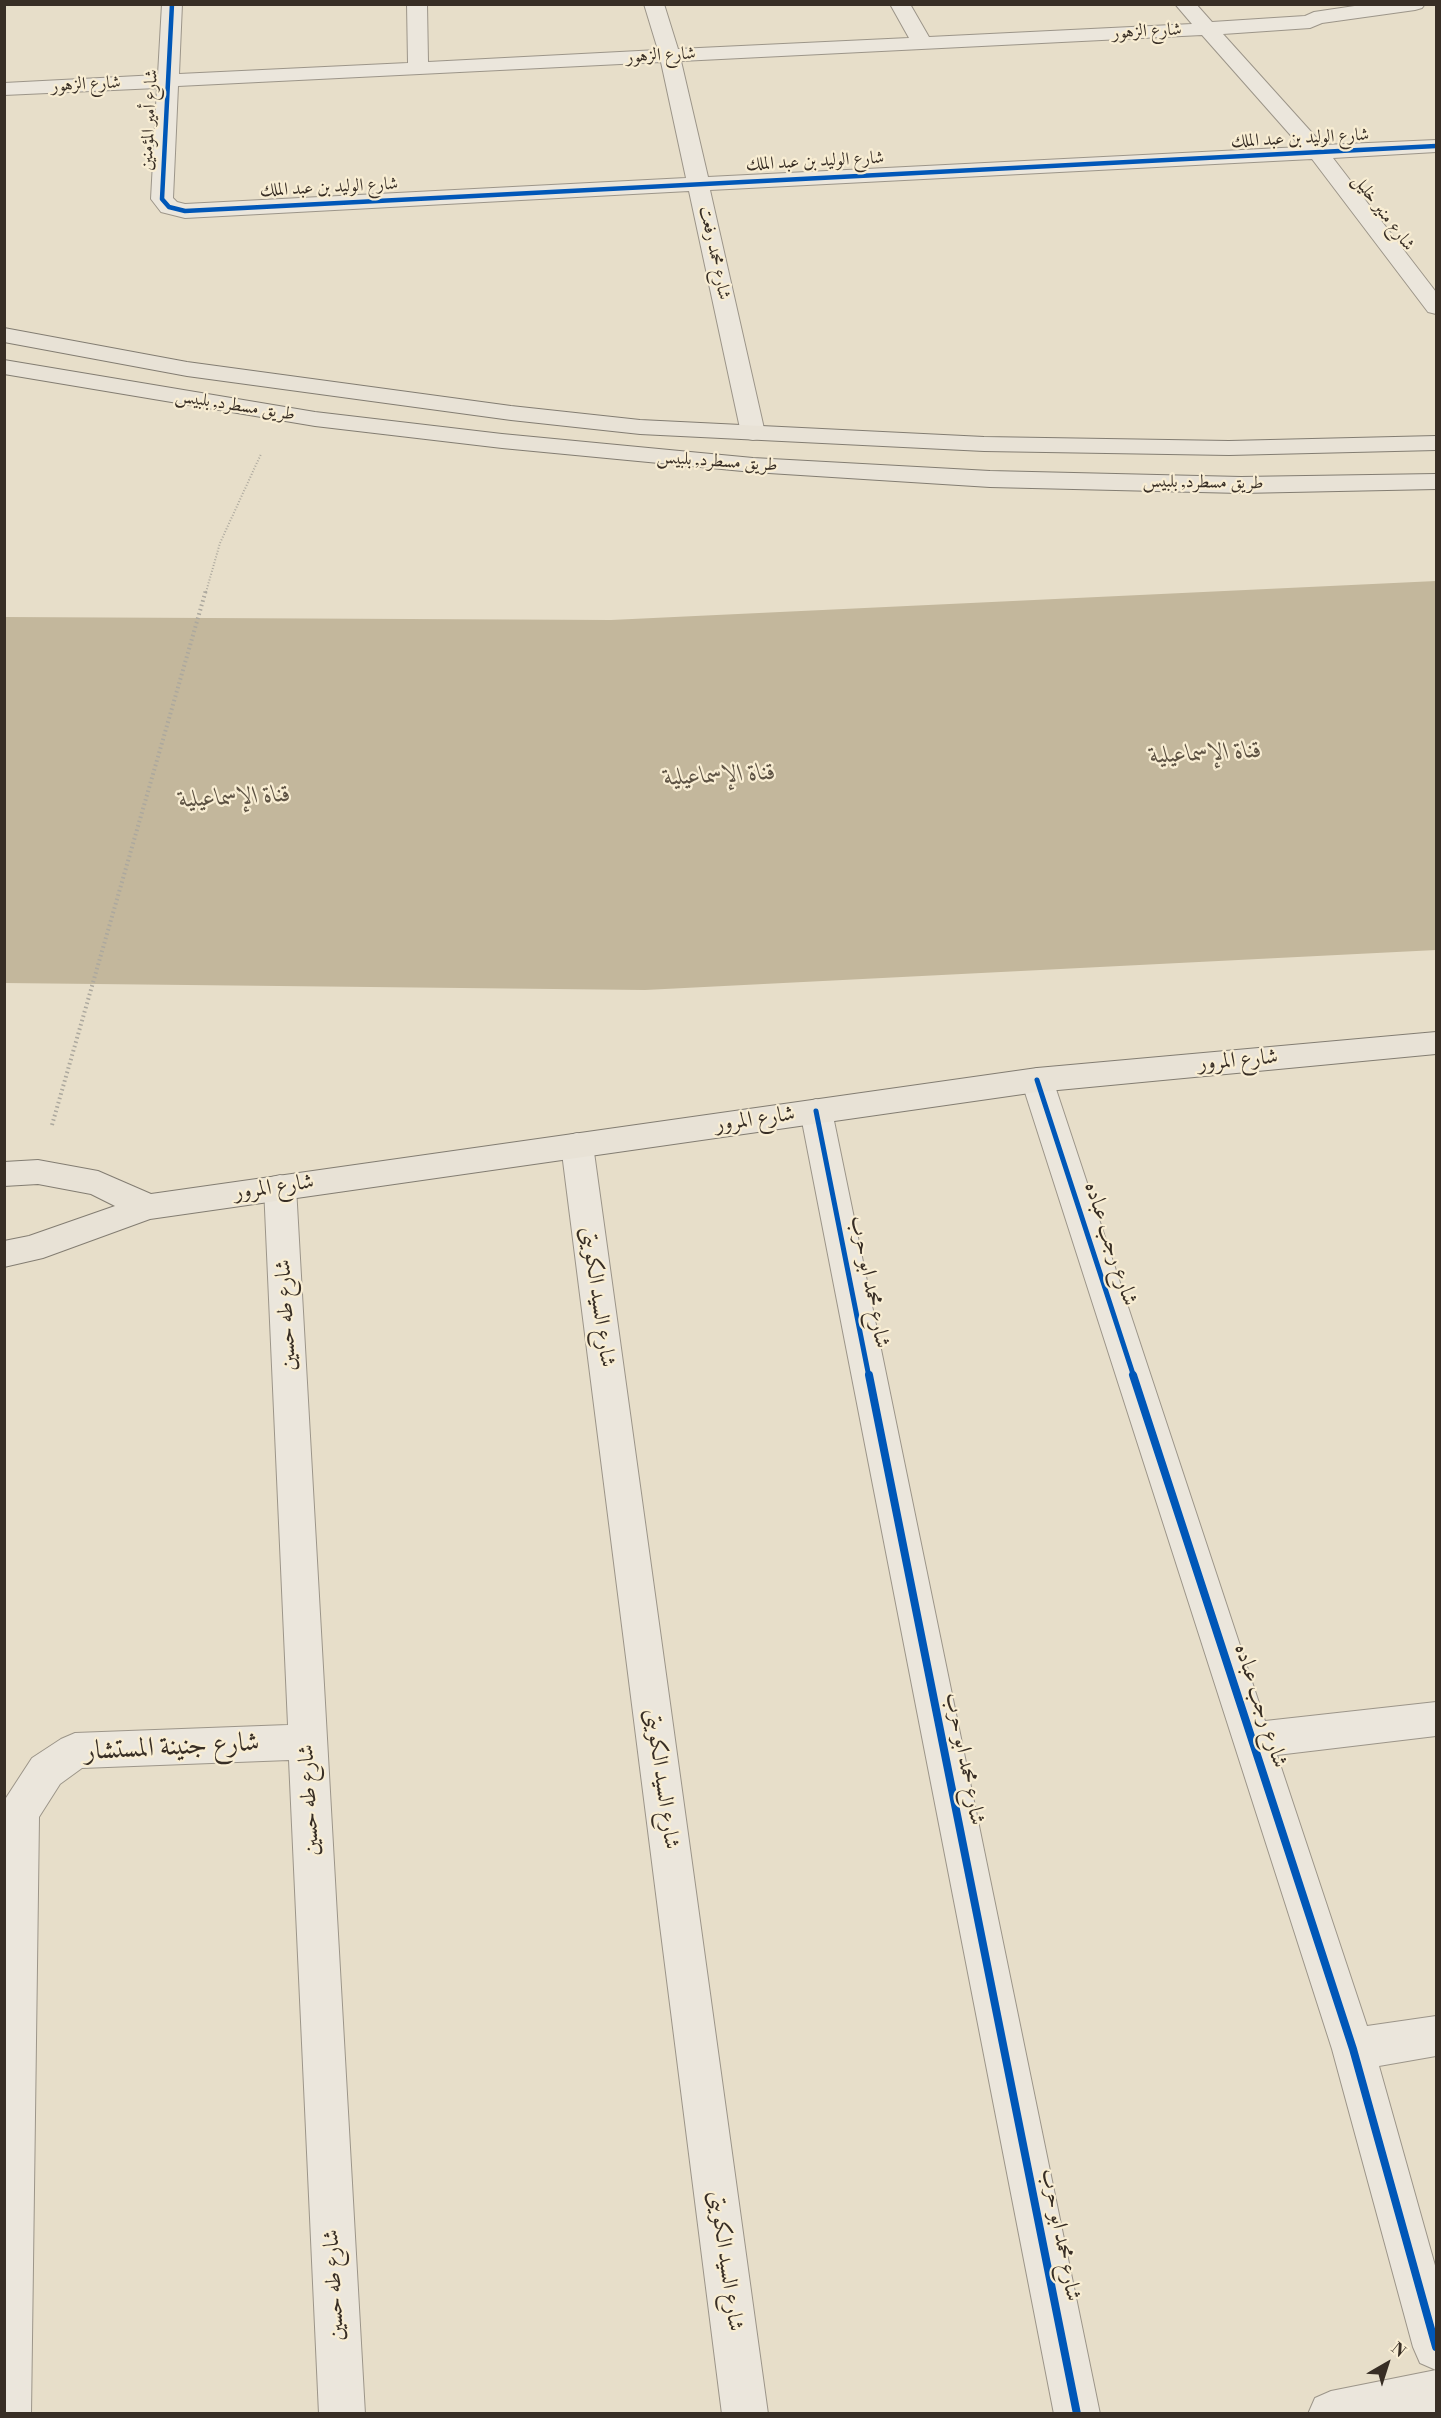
<!DOCTYPE html>
<html>
<head>
<meta charset="utf-8">
<style>
	body { margin:0 }
	#map { position:relative; width:1441px; height:2418px; overflow:hidden; background:#e7dec9; font-family:"Libre Bodoni",serif }
	canvas { display:block }
	.frame { position:absolute; inset:0; border:6px solid #382e25; pointer-events:none }
	.north { position:absolute; left:1357px; top:2334px; width:60px; height:60px; -webkit-text-stroke:4px #f8edd3; paint-order:stroke; rotate:39deg; font-size:16px; font-weight:700; line-height:24px; text-align:center; color:#382e25 }
	.north::after { content:''; display:block; margin:auto; width:21px; height:27px; background:#382e25; clip-path:polygon(50% 0,100% 100%,50% 72%,0 100%) }
</style>
</head>
<body>
<div id="map">
<canvas width="1441" height="2418"></canvas>
<div class="frame"></div>
<div class="north">N</div>
</div>
<script>
const ctx = document.querySelector('canvas').getContext('2d');
ctx.lineJoin = 'round';
function paint(path, color) {
  ctx.fillStyle = color;
  ctx.fill(path, 'evenodd');
}
function shape(rows) {
  const path = new Path2D();
  for (const r of rows) {
    path.moveTo(r[0], r[1]);
    for (let i = 2; i < r.length; i += 2) path.lineTo(r[i], r[i + 1]);
  }
  return path;
}
function strokePath(path, color, width, dash) {
  ctx.strokeStyle = color;
  ctx.lineWidth = width;
  ctx.lineCap = dash ? 'butt' : 'round';
  ctx.setLineDash(dash || []);
  ctx.stroke(path);
}
function write(font, color, halo, rows, align = 'center') {
  ctx.font = font + ' "Libre Bodoni",Amiri,serif';
  ctx.lineWidth = 4.5;
  ctx.setLineDash([]);
  ctx.textBaseline = 'middle';
  ctx.strokeStyle = halo;
  ctx.fillStyle = color;
  for (const [text, x, y, turn = 0] of rows) {
    ctx.save();
    ctx.translate(x, y);
    ctx.rotate((+turn || 0) * Math.PI / 180);
    ctx.textAlign = isNaN(turn) ? turn : align;
    if (halo) ctx.strokeText(text, 0, 0);
    ctx.fillText(text, 0, 0);
    ctx.restore();
  }
}
paint(shape([
	[1436,581,1436,950,645,990,5,983,5,617,611,620]
]), '#c3b79c');
const minor = shape([
	[162,4,182,4,179,74,408,63,407,4,427,4,428,62,658,50,644,4,664,4,678,49,909,38,890,4,910,4,929,37,1192,24,1175,4,1196,4,1212,22,1305,16,1314,12,1368,4,1425,4,1422,8,1415,10,1322,23,1310,28,1223,34,1323,145,1436,140,1436,152,1333,158,1436,292,1436,314,1428,312,1312,159,710,190,765,433,762,438,753,440,744,438,741,433,689,191,185,218,161,212,151,199,157,88,4,95,4,83,158,75,162,4],
	[1202,35,1301,147,708,177,681,61,1202,35],
	[661,62,686,178,185,204,177,202,173,198,178,86,661,62],
	[1037,1068,1048,1072,1053,1080,1265,1721,1436,1702,1436,1736,1277,1755,1367,2026,1436,2016,1436,2056,1379,2066,1436,2269,1436,2370,1420,2363,1413,2347,1332,2049,1021,1080,1026,1072,1037,1068],
	[816,1099,827,1103,832,1111,1100,2414,1054,2414,800,1111,805,1103,816,1099],
	[577,1133,588,1136,593,1145,768,2414,722,2414,561,1145,566,1136,577,1133],
	[280,1175,292,1178,296,1187,365,2414,319,2414,289,1760,82,1768,60,1784,39,1817,31,2414,4,2414,4,1801,32,1758,61,1739,75,1733,288,1725,264,1187,268,1178,280,1175],
	[1436,2370,1436,2414,1308,2414,1315,2398,1331,2391,1436,2370]
]);
const major = shape([
	[4,328,187,362,511,406,640,420,984,437,1229,441,1436,436,1436,450,1229,455,984,451,640,434,511,420,187,376,4,342,4,328],
	[4,360,315,412,502,434,753,458,990,471,1241,477,1436,474,1436,489,1241,493,990,487,753,472,502,448,315,426,4,374,4,360],
	[1436,1032,1436,1054,1037,1092,150,1219,43,1258,4,1267,4,1241,29,1236,115,1206,91,1194,38,1184,4,1186,4,1162,38,1160,98,1171,151,1194,1037,1068,1436,1032]
]);
strokePath(minor, '#9c9589', 2);
strokePath(major, '#837d72', 2);
strokePath(shape([
	[206,592,220,543,261,454]
]), '#aca89e', 2, [1, 2]);
strokePath(shape([
	[52,1125,206,590]
]), '#aca89e', 4, [1.5, 3]);
paint(minor, '#ebe6dc');
paint(major, '#e8e2d6');
strokePath(shape([
	[172,4,162,199,169,207,185,211,1436,146]
]), '#0057b8', 4.5);
strokePath(shape([
	[1037,1080,1134,1377],
	[816,1111,869,1377]
]), '#0057b8', 5);
strokePath(shape([
	[869,1375,1077,2414],
	[1133,1375,1353,2049,1436,2347]
]), '#0057b8', 8);
write('18px', '#382e25', '#f8edd3', [
	["شارع الزهور",1147,32,-3],
	["شارع الزهور",661,56,-3],
	["شارع الزهور",86,85,-3],
	["شارع أمير المؤمنين",150,120,-87],
	["شارع الوليد بن عبد الملك",1300,139,-3],
	["شارع الوليد بن عبد الملك",815,162,-3],
	["شارع الوليد بن عبد الملك",329,188,-3],
	["شارع منير خليل",1383,213,53],
	["شارع محمد رفعت",714,253,78],
	["طريق مسطرد, بلبيس",235,406,9],
	["طريق مسطرد, بلبيس",717,462,4],
	["طريق مسطرد, بلبيس",1203,483,1]
]);
write('22px', '#382e25', '#f8edd3', [
	["شارع المرور",1238,1061,-5],
	["شارع المرور",755,1120,-8],
	["شارع المرور",274,1188,-8],
	["شارع رجب عباده",1110,1244,72],
	["شارع محمد ابو حرب",869,1282,79],
	["شارع السيد الكويتى",597,1297,82],
	["شارع طه حسين",287,1315,-93],
	["شارع رجب عباده",1260,1706,72],
	["شارع محمد ابو حرب",964,1759,79],
	["شارع السيد الكويتى",661,1779,82],
	["شارع طه حسين",310,1800,-93],
	["شارع محمد ابو حرب",1060,2235,79],
	["شارع السيد الكويتى",725,2261,82],
	["شارع طه حسين",335,2285,-93]
]);
write('italic 24px', '#5d5243', '#f8edd3', [
	["قناة الإسماعيلية",1206,754,-3],
	["قناة الإسماعيلية",720,776,-3],
	["قناة الإسماعيلية",235,798,-3]
]);
write('27px', '#382e25', '#f8edd3', [
	["شارع جنينة المستشار",172,1748,-3]
]);
</script>
</body>
</html>
